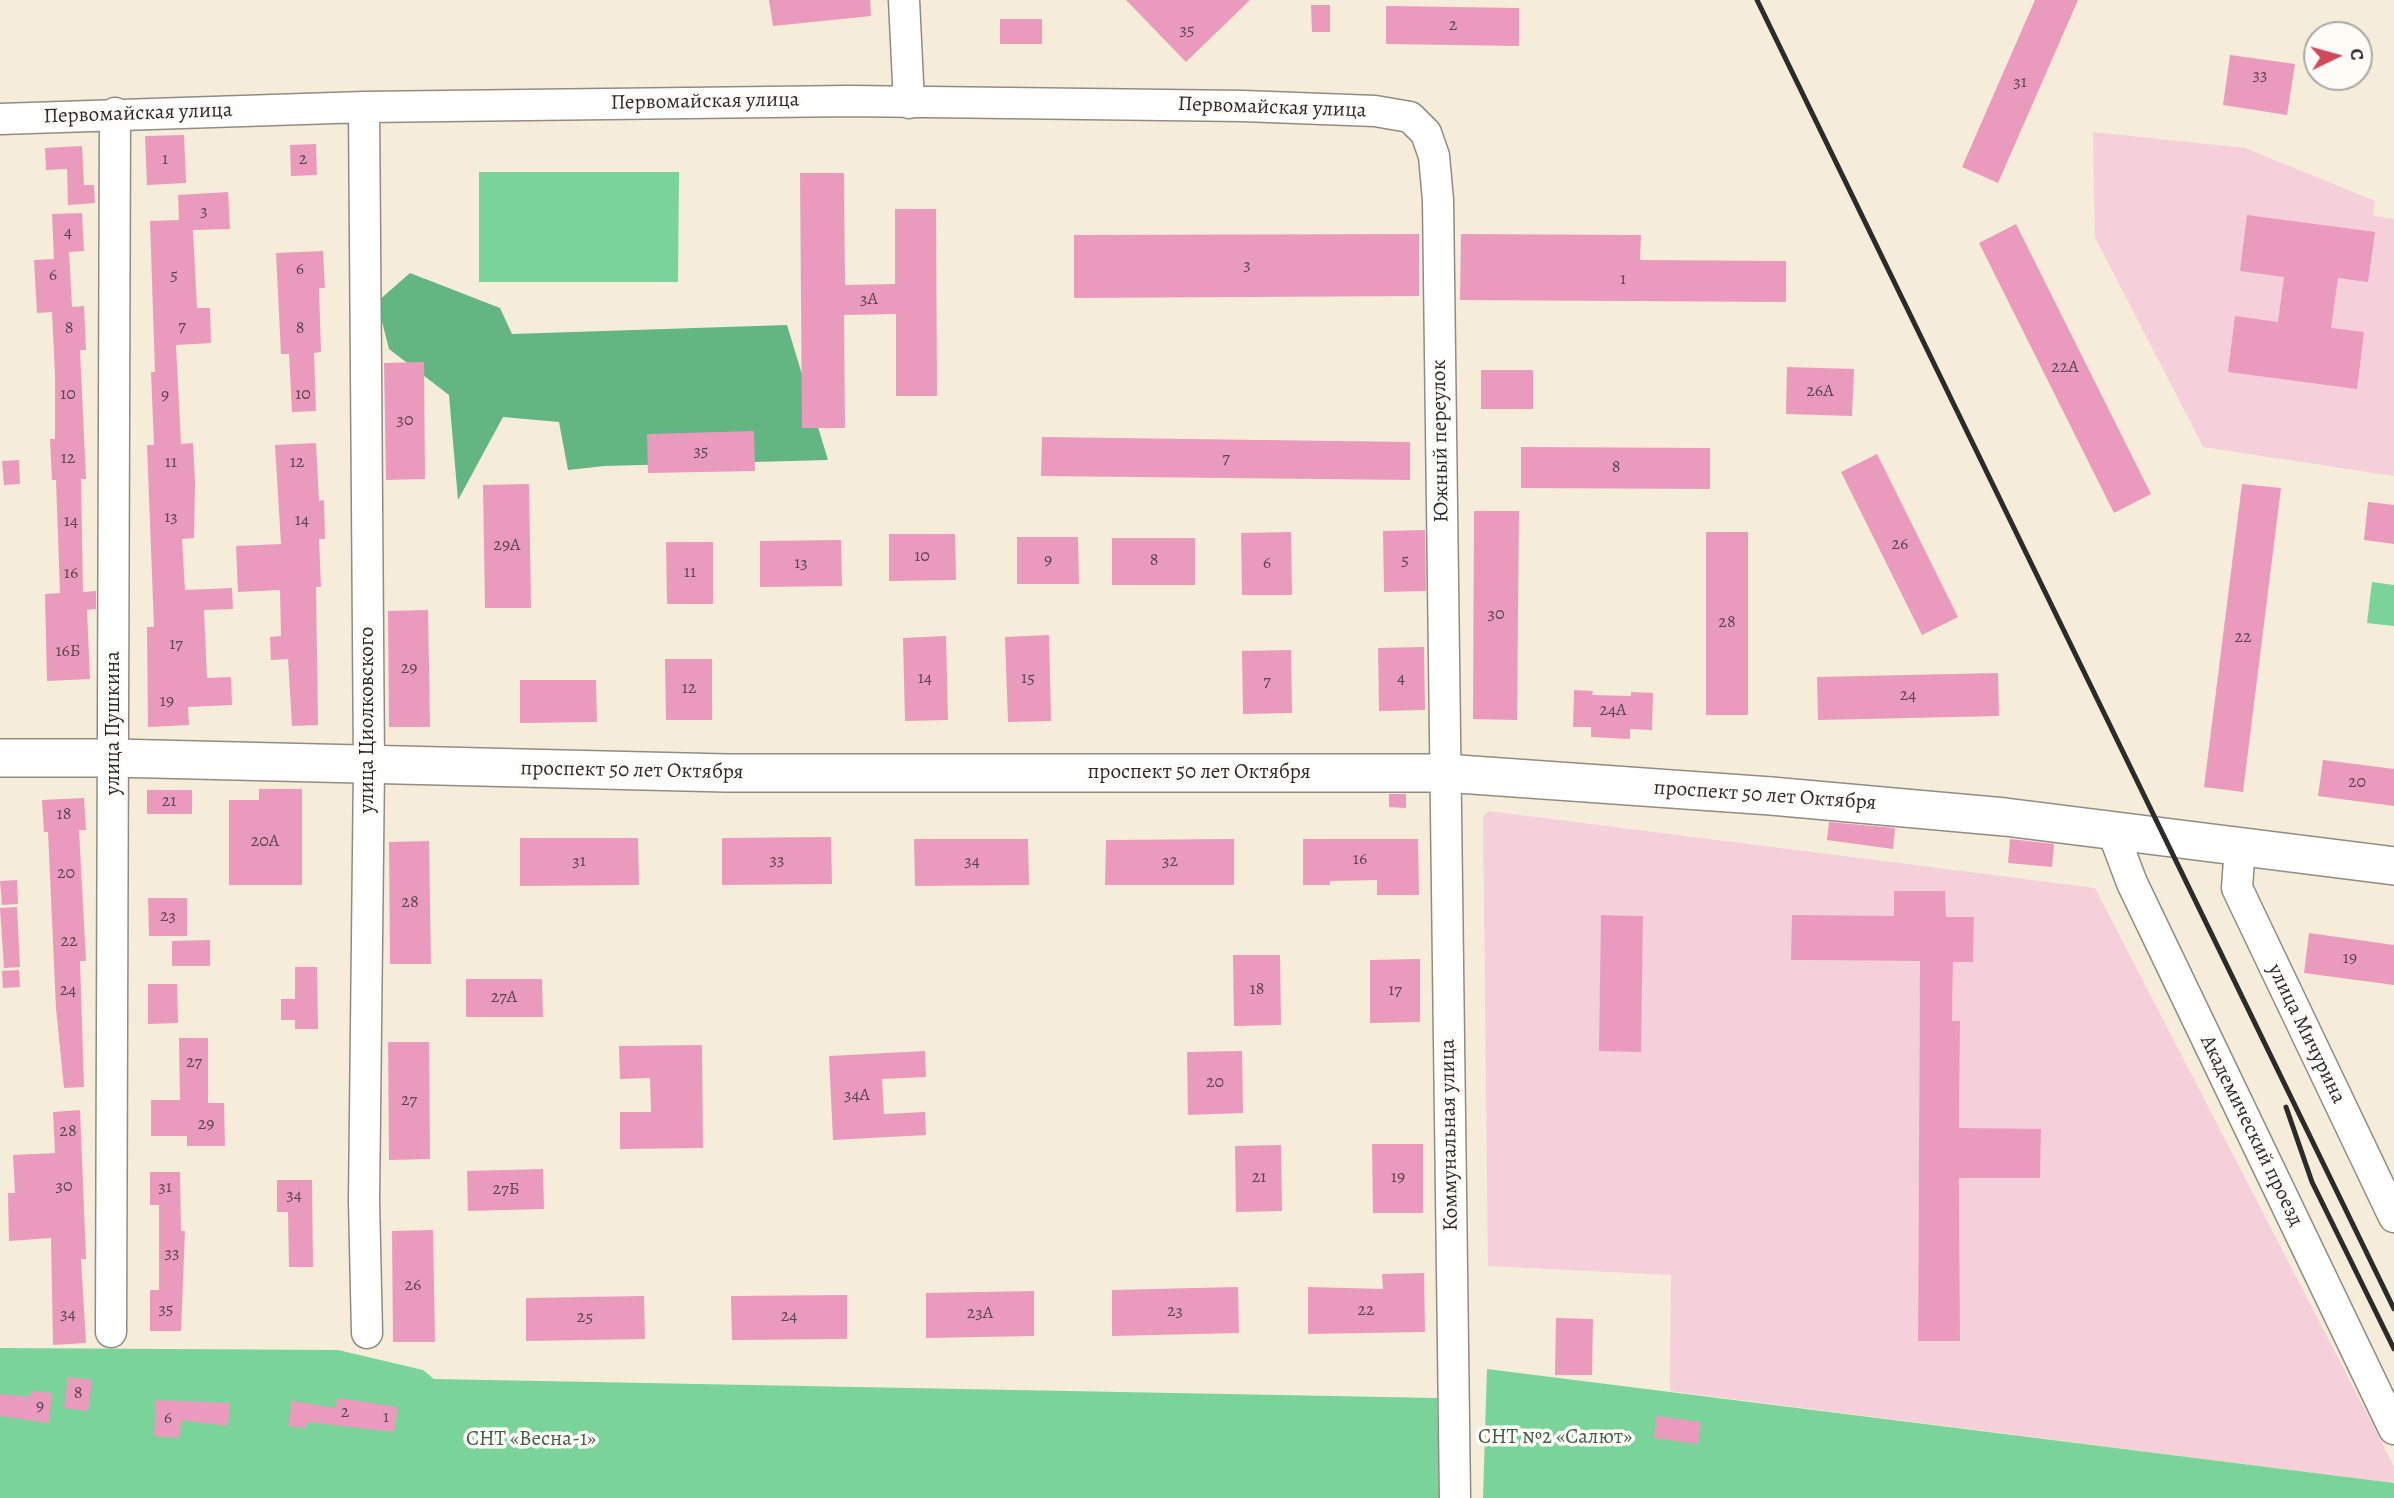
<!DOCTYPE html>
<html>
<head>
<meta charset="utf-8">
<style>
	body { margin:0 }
	#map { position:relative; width:2394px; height:1498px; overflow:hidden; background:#f5edd9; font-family:Alegreya,serif }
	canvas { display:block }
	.north { position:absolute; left:2303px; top:21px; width:70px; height:70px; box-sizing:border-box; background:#fdfcf7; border:2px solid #a9a8a5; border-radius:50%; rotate:85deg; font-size:19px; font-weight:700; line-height:28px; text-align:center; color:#2b2b2b }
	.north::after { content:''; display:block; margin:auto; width:24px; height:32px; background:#d1495b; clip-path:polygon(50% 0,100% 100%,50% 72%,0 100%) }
</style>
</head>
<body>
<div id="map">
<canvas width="2394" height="1498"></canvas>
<div class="north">С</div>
</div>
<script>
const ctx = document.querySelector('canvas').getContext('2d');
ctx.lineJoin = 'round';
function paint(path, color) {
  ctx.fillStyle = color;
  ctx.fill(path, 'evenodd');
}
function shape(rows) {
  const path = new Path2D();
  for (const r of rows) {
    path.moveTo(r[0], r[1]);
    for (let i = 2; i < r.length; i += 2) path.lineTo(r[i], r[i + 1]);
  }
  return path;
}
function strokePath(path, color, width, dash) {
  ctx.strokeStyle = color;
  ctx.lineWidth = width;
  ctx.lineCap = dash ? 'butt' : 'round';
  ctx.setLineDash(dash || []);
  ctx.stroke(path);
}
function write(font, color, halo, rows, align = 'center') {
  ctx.font = font + ' Alegreya,serif';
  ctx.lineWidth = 7;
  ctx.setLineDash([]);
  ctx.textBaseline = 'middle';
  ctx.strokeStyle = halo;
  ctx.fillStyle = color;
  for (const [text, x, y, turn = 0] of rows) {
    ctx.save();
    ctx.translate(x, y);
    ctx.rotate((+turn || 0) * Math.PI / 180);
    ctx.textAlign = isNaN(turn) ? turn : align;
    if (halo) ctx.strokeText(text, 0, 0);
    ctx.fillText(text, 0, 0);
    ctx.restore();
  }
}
paint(shape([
	[2093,132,2245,148,2375,201,2373,216,2394,219,2394,476,2203,447,2095,237],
	[1489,811,2095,888,2394,1466,2394,1483,1670,1391,1671,1275,1488,1266,1483,817],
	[1894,891,1945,891,1946,917,1974,918,1973,962,1953,962,1952,1021,1960,1021,1959,1128,2041,1130,2040,1178,1959,1178,1960,1341,1918,1341,1920,961,1791,960,1912,917,1894,901],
	[1602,915,1643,916,1641,1052]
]), '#f5cfda');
paint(shape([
	[479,172,679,172,678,282,479,282],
	[2372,582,2394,585,2394,626,2367,623],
	[0,1348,338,1350,423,1370,434,1379,1437,1398,1440,1498,0,1498],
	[1487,1369,2394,1483,2394,1498,1483,1498]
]), '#7ad399');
paint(shape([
	[410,273,500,308,512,334,787,325,828,460,604,466,568,470,559,422,503,417,458,500,449,395,389,349,377,302]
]), '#63b581');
paint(shape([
	[769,0,870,0,871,16,773,26],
	[1126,0,1250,0,1186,62],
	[2035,0,2078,0,1998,183,1962,167],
	[1311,5,1330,5,1330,32,1312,32],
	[1386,6,1519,8,1519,46,1386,44],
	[1000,19,1042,19,1042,44,1000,44],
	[2230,55,2295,64,2287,115,2223,105],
	[184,135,186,183,147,185,145,136],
	[316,144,317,175,291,176,290,145],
	[82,146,84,185,94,185,95,203,68,205,67,169,46,170,45,148],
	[800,173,844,173,845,285,895,284,895,209,936,209,937,396,896,396,896,314,844,315,845,428,802,428],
	[228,192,230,229,193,230,197,308,210,308,211,343,176,345,181,444,193,443,195,481,194,538,182,539,185,590,232,588,233,609,204,610,207,678,231,677,232,705,188,707,189,725,148,727,147,627,154,627,147,445,154,445,151,372,155,372,150,221,179,220,178,195],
	[82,213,84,251,69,252,72,307,84,306,86,350,80,350,86,479,81,479,83,592,96,591,96,609,87,610,90,679,47,681,45,594,60,593,56,480,52,480,50,439,55,439,55,375,52,312,37,313,34,260,54,259,52,214],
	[2247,215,2375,232,2368,282,2338,278,2331,328,2364,332,2357,389,2228,372,2235,316,2278,322,2284,277,2240,271],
	[2016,224,2151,494,2114,513,1979,243],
	[1419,234,1419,296,1074,298,1074,235],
	[1461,234,1641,235,1640,260,1786,261,1786,302,1460,300],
	[323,251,325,288,319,288,321,352,314,353,316,411,292,412,289,354,281,354,276,253],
	[424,362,425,479,386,480,384,363],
	[1787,367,1854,369,1852,416,1786,414],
	[1481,370,1533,370,1533,409,1481,409],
	[754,431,755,471,648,473,647,434],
	[1042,437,1410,442,1410,480,1041,476],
	[316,443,319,501,324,500,325,539,319,539,321,587,316,587,318,725,292,726,288,659,271,660,270,637,281,636,280,590,238,592,236,546,281,544,275,445],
	[1521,447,1710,448,1710,489,1521,488],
	[1877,454,1958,617,1922,635,1841,472],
	[19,460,20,484,4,485,2,461],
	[529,484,531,608,485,608,483,485],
	[2242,484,2281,488,2243,792,2204,787],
	[2368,502,2394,505,2394,544,2364,540],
	[1474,511,1519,511,1517,720,1473,719],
	[1425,530,1426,591,1384,592,1383,531],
	[1291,532,1292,595,1242,595,1241,533],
	[1706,532,1748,532,1748,715,1706,715],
	[889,534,955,534,956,580,889,581],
	[1017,537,1078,537,1079,584,1017,584],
	[1112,538,1195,538,1195,585,1112,585],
	[841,540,842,586,760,587,760,541],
	[666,542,713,542,713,604,667,604],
	[428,610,430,727,389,727,388,611],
	[1049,635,1051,721,1008,722,1005,637],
	[946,636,948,720,905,721,903,638],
	[1424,647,1425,710,1379,711,1378,648],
	[1291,650,1292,713,1243,714,1242,651],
	[665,659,712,659,712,720,666,720],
	[1998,673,1999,716,1818,720,1817,677],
	[520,680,596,680,597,722,520,723],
	[1574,690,1593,691,1592,695,1631,696,1631,692,1653,693,1652,730,1630,729,1630,739,1591,737,1591,727,1573,727],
	[2323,760,2394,769,2394,806,2318,796],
	[259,789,302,789,302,885,229,885,229,800,259,800],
	[147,790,192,790,192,814,147,814],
	[1389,794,1406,794,1406,808,1389,807],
	[84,798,86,830,79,830,86,961,80,961,84,1087,64,1088,56,1008,48,832,44,832,42,800],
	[1829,822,1895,828,1893,849,1827,840],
	[831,837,832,884,722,885,722,838],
	[520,838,638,838,639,885,520,886],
	[914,839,1028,839,1029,885,915,886],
	[1234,839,1234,885,1105,885,1106,840],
	[1303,839,1418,839,1419,895,1377,895,1377,880,1330,881,1330,885,1303,885],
	[2010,839,2054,844,2052,867,2008,863],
	[429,841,431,964,390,964,389,842],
	[17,880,18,904,2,905,0,881],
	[1894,891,1945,891,1946,917,1974,917,1973,962,1953,962,1952,1021,1960,1021,1959,1128,2041,1129,2040,1178,1959,1178,1960,1341,1918,1341,1920,961,1791,960,1792,915,1894,916],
	[148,898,187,898,187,936,149,936],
	[17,907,20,967,4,968,0,908],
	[1601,915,1643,916,1641,1052,1599,1051],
	[2309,933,2394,945,2394,985,2304,973],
	[210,940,210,966,172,966,172,941],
	[1233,955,1280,955,1281,1025,1234,1026],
	[1420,959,1420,1022,1370,1023,1370,960],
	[295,967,317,967,318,1029,295,1029,295,1020,281,1020,281,999,295,999],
	[19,970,20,987,3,988,2,971],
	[466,979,542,979,543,1017,466,1017],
	[148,984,177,984,178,1023,148,1024],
	[179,1038,208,1038,208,1103,224,1103,225,1146,187,1146,187,1136,151,1136,151,1100,180,1100],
	[388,1042,429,1042,430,1159,389,1160],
	[702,1045,703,1148,620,1149,620,1112,651,1112,650,1078,620,1079,619,1046],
	[925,1051,926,1077,882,1079,884,1114,925,1112,926,1135,833,1140,829,1056],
	[1242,1051,1243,1113,1188,1115,1187,1052],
	[80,1110,86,1259,81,1259,86,1343,53,1345,51,1238,9,1241,8,1193,15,1193,13,1155,55,1153,53,1112],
	[1372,1144,1423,1144,1423,1213,1373,1213],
	[1281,1145,1282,1211,1236,1212,1235,1146],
	[543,1169,544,1209,468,1211,467,1171],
	[150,1172,180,1172,181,1231,185,1231,181,1331,150,1331,150,1290,159,1290,159,1205,150,1205],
	[277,1180,312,1180,313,1267,289,1267,288,1212,277,1212],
	[433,1230,435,1342,393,1342,392,1231],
	[1424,1273,1425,1332,1308,1334,1308,1287,1383,1289,1382,1274],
	[1238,1287,1239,1333,1112,1336,1112,1290],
	[1034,1291,1034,1336,926,1338,926,1293],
	[847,1295,847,1339,732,1340,731,1296],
	[644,1296,645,1339,526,1341,526,1298],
	[1556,1318,1593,1319,1592,1375,1555,1375],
	[68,1377,92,1380,88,1411,64,1408],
	[31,1391,52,1393,49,1423,0,1416,0,1394,30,1397],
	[337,1398,398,1407,394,1432,307,1422,306,1428,288,1426,292,1401,336,1408],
	[156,1400,230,1403,228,1426,181,1420,180,1438,154,1436],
	[1656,1416,1701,1422,1698,1444,1654,1438]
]), '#ea9abd');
const minor = shape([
	[904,0,909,103],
	[364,107,369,765,364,1201,367,1333],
	[0,119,364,107,850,101,1243,106,1375,111,1410,117,1426,133,1434,156,1438,200,1455,1498],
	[2112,830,2132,883,2394,1429],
	[2240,846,2237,888,2394,1217],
	[111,1332,115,113]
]);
const major = shape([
	[0,758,114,758,726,773,1444,773,1771,796,2005,817,2394,866]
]);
strokePath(minor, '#908c82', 33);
strokePath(major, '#908c82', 40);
strokePath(minor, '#fff', 30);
strokePath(major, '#fff', 37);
strokePath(shape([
	[1757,0,2394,1309],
	[2286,1107,2312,1182,2394,1349]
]), '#2b2b2b', 5);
write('18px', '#5b4750', null, [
	["2",1453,26],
	["35",1187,31],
	["33",2260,76],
	["31",2020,83],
	["1",165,160],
	["2",303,160],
	["3",204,212],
	["4",68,233],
	["3",1247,266],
	["6",300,270],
	["6",53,276],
	["5",174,276],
	["1",1623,280],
	["3А",869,300],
	["7",182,327],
	["8",69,329],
	["8",300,329],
	["22А",2065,368],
	["26А",1820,392],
	["10",68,395],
	["10",303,395],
	["9",165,396],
	["30",405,421],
	["35",701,452],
	["12",68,459],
	["7",1226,459],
	["11",171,463],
	["12",297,463],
	["8",1616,468],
	["13",171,518],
	["14",302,521],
	["14",71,522],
	["26",1900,545],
	["29А",507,546],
	["10",922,557],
	["9",1048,561],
	["8",1154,561],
	["5",1405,561],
	["13",801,564],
	["6",1267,564],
	["11",690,573],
	["16",71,574],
	["30",1496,615],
	["28",1727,623],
	["22",2243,638],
	["17",176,645],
	["16Б",68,652],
	["29",409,669],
	["14",925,679],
	["15",1028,679],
	["4",1401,679],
	["7",1267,682],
	["12",689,689],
	["24",1908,696],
	["19",167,702],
	["24А",1613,711],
	["20",2357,783],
	["21",169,802],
	["18",64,815],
	["20А",265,842],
	["16",1360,860],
	["33",777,861],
	["31",579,862],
	["34",972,862],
	["32",1170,862],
	["20",66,874],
	["28",410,903],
	["23",168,917],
	["22",69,942],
	["19",2350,959],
	["18",1257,990],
	["24",68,991],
	["17",1395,991],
	["27А",504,998],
	["27",194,1063],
	["20",1215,1083],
	["34А",857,1096],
	["27",409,1101],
	["29",206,1125],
	["28",68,1132],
	["21",1259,1178],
	["19",1398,1178],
	["30",64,1187],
	["31",165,1188],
	["27Б",506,1190],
	["34",294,1196],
	["33",172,1254],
	["26",413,1286],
	["35",166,1310],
	["22",1366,1311],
	["23",1175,1312],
	["23А",980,1314],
	["34",68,1315],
	["24",789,1317],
	["25",585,1318],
	["8",78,1394],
	["9",40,1407],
	["2",345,1413],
	["1",386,1418],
	["6",168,1419]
]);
write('21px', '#2b2b2b', '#fdfcf7', [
	["Первомайская улица",705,102,-1],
	["Первомайская улица",1272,108,2],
	["Первомайская улица",138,114,-2],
	["Южный переулок",1441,441,-91],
	["улица Циолковского",368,720,-90],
	["улица Пушкина",114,723,-90],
	["проспект 50 лет Октября",632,771,1],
	["проспект 50 лет Октября",1199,773],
	["проспект 50 лет Октября",1765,796,4],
	["улица Мичурина",2306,1034,64],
	["Академический проезд",2251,1131,64],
	["Коммунальная улица",1450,1135,-91]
]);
write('21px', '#435d4c', '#fdfcf7', [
	["СНТ №2 «Салют»",1555,1438],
	["СНТ «Весна-1»",531,1440]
]);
</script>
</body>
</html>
